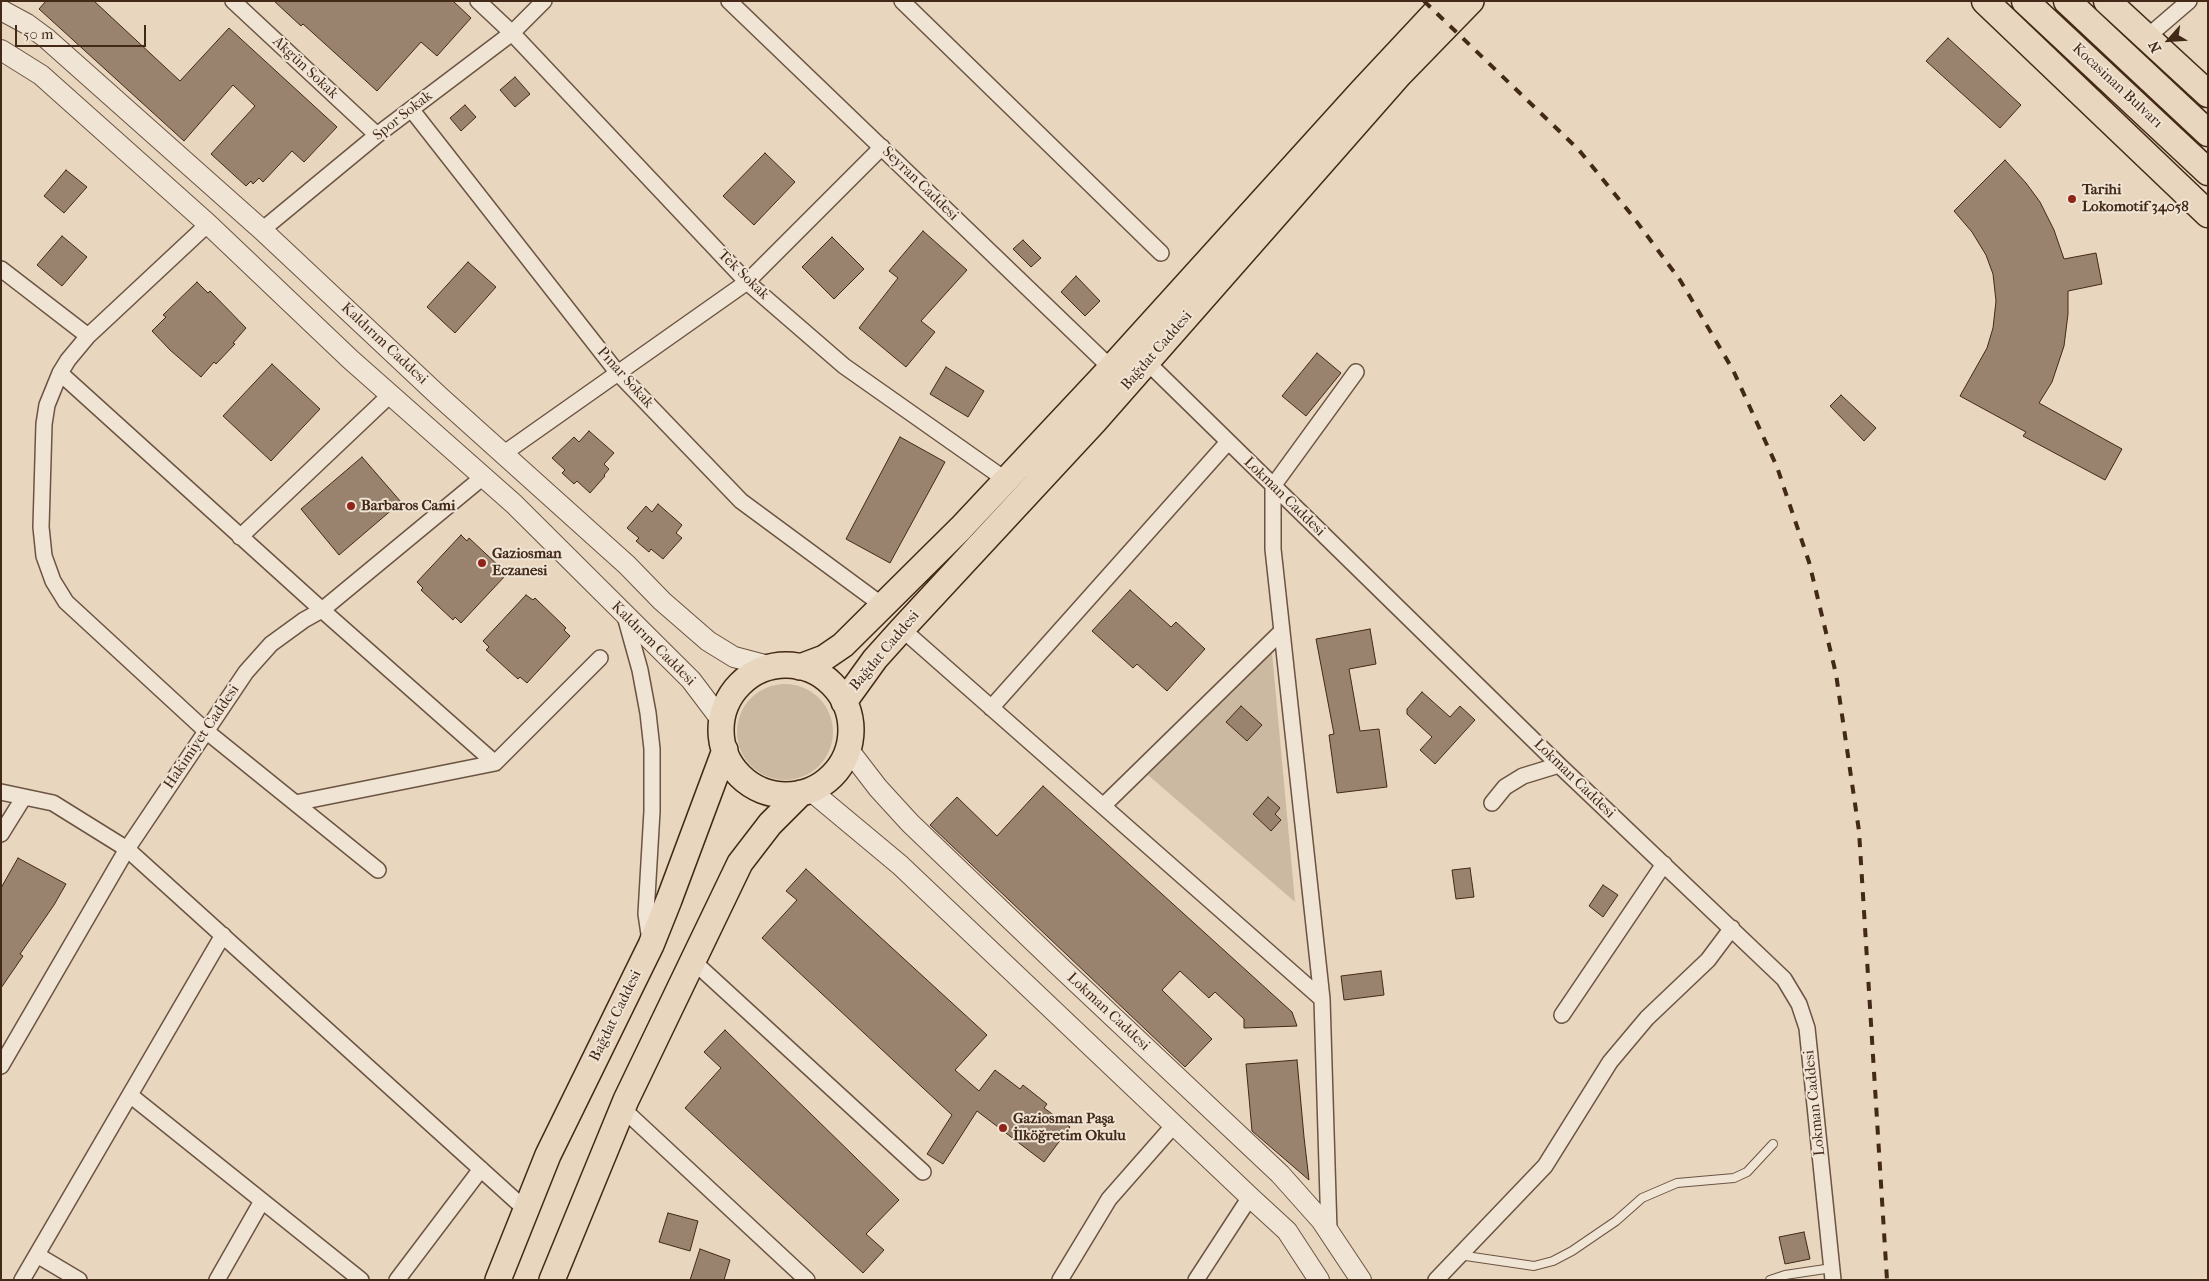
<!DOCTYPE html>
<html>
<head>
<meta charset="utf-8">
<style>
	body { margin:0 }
	#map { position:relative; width:2209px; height:1281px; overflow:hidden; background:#e8d6be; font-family:"IM FELL French Canon",serif }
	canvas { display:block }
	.frame { position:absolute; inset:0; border:2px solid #432918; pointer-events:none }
	.north { position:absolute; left:2144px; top:15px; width:50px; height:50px; -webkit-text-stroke:4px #f0e4d5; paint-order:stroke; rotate:244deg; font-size:14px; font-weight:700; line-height:20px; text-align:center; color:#432918 }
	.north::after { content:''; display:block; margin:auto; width:18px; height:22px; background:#432918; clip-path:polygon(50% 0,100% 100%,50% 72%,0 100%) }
	.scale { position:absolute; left:15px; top:25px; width:131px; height:22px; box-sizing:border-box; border:2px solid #432918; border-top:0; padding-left:6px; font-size:15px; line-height:18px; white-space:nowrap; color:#432918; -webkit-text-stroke:4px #f0e4d5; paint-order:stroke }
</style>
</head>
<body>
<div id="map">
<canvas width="2209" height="1281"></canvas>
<div class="frame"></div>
<div class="north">N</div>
<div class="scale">50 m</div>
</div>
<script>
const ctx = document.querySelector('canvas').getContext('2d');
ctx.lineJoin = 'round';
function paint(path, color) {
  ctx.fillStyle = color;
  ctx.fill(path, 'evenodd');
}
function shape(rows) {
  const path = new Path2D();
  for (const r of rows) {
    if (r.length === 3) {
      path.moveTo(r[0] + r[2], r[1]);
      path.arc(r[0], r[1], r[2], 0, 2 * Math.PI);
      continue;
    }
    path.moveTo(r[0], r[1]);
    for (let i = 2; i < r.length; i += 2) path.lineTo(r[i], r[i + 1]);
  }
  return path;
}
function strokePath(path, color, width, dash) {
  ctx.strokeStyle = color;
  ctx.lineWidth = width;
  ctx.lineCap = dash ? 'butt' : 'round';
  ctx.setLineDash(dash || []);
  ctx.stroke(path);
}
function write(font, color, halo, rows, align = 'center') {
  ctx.font = font + ' "IM FELL French Canon",serif';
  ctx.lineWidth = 4;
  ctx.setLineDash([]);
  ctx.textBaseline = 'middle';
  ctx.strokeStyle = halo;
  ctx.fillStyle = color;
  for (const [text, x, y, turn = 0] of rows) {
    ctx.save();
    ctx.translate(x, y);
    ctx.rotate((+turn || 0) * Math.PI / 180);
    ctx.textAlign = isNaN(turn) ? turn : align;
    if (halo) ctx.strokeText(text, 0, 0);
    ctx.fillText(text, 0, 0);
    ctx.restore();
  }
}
paint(shape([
	[1271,642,1295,902,1148,775],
	[785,732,48]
]), '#ccb9a2');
const building = shape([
	[46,1,94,1,180,81,229,28,337,127,304,162,292,151,263,182,259,178,253,184,251,181,246,186,211,154,255,106,233,85,184,141,39,9,46,1],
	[274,1,453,1,471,18,437,56,421,42,377,91,303,24,301,26,274,1],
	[1948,38,2021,105,2000,128,1926,61,1948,38],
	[515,77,530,94,515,107,500,90,515,77],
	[465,105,476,117,461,131,450,118,465,105],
	[765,153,795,182,754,225,723,196,765,153],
	[2005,160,2026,183,2040,202,2054,230,2064,259,2096,253,2102,284,2068,291,2068,314,2064,346,2052,382,2039,403,2122,449,2105,480,2023,436,2026,432,1960,396,1987,348,1993,328,1996,301,1993,274,1986,255,1972,232,1954,211,2005,160],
	[66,170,87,187,64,213,44,196,66,170],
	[923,231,967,270,921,321,935,332,906,367,859,328,898,278,889,271,923,231],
	[62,236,87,257,62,286,37,265,62,236],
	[832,237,864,269,834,299,802,267,832,237],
	[1023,240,1041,258,1031,267,1013,249,1023,240],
	[468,262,496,287,455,333,427,307,468,262],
	[1076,276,1100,301,1085,316,1061,292,1076,276],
	[197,282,208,293,210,291,246,328,233,343,235,344,216,364,214,362,201,377,170,350,152,331,166,317,163,315,197,282],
	[1317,353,1341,373,1306,416,1282,396,1317,353],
	[272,364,320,409,271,461,223,416,272,364],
	[946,367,984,391,968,417,930,394,946,367],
	[1841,395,1876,428,1864,441,1830,406,1841,395],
	[589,431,614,453,604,464,609,469,604,475,605,476,590,493,577,481,574,484,562,473,565,470,552,458,574,437,579,442,589,431],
	[900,437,945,462,890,563,846,539,900,437],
	[362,457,401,502,339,555,301,509,362,457],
	[658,504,682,525,676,533,682,538,663,559,651,549,649,552,636,541,639,538,627,528,646,506,652,512,658,504],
	[461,535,467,541,469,538,501,568,499,570,505,576,461,623,455,617,453,620,421,590,423,588,417,582,461,535],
	[1130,590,1171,627,1176,622,1205,649,1167,691,1137,664,1133,668,1092,631,1130,590],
	[526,595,533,600,535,598,566,628,564,630,570,636,527,683,520,677,518,679,509,671,486,650,489,647,483,641,526,595],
	[1370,629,1376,664,1349,669,1360,731,1379,729,1387,787,1337,793,1329,735,1334,734,1316,639,1370,629],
	[1422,692,1450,717,1460,706,1475,720,1435,764,1420,750,1432,737,1407,714,1407,709,1422,692],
	[1241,706,1262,725,1247,741,1226,722,1241,706],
	[1043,786,1292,1012,1297,1026,1244,1028,1244,1019,1215,992,1209,998,1180,971,1162,990,1212,1039,1185,1067,930,825,957,797,997,836,1043,786],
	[1268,797,1280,808,1275,814,1281,820,1271,831,1253,814,1268,797],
	[18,858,66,884,54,905,20,954,23,956,1,988,1,888,18,858],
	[1470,868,1474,897,1456,899,1452,870,1470,868],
	[806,869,987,1035,955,1070,979,1091,995,1070,1020,1089,1023,1085,1047,1104,1044,1108,1070,1127,1044,1162,977,1111,943,1164,927,1154,952,1115,762,938,797,900,786,891,806,869],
	[1603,885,1618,895,1603,917,1589,906,1603,885],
	[1381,971,1384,995,1344,1000,1341,976,1381,971],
	[725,1030,899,1200,866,1234,884,1250,863,1273,685,1108,721,1068,704,1052,725,1030],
	[1297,1060,1304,1137,1309,1180,1252,1131,1246,1064,1297,1060],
	[668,1213,698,1221,690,1251,659,1242,668,1213],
	[1804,1232,1810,1259,1785,1264,1779,1237,1804,1232],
	[700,1249,730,1260,724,1280,690,1280,700,1249]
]);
paint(building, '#99836e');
strokePath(building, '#432918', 1);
const service = shape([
	[1459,1255,1534,1266,1553,1261,1572,1251,1616,1221,1642,1198,1677,1183,1734,1178,1747,1172,1773,1144],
	[1770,1280,1785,1275,1832,1268]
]);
const minor = shape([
	[233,1,377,135],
	[478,1,512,33,747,282,844,366,1006,480],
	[729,1,1111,368],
	[902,1,1161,253],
	[2146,38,2189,1],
	[411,109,617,372,741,501,882,605],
	[208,224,88,336,68,360,60,373,47,405,44,424,41,527,44,556,53,581,66,602,206,731,378,870],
	[262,230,377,135,512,33,544,1],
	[1,269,88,336],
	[1147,362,1559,765,1784,979,1799,1004,1807,1028,1833,1280],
	[60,373,322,610,495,763,600,658],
	[503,454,747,282,882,147],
	[240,537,391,394],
	[625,616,640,670,648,713,652,749,652,811,646,914,650,941],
	[902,629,1322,999],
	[991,708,1228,442],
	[1,792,53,803,127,849,526,1210],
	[295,803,495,763],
	[1492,803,1505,787,1523,776,1559,765],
	[1103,806,1282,631],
	[1,834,24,797],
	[693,961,923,1172],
	[1562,1015,1664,864],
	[1,1066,127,849,246,672,271,644,304,620,322,610,483,477],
	[130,1095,361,1280],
	[622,1108,807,1280],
	[1329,1231,1322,999,1273,549,1273,486,1356,372],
	[37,1255,79,1280],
	[22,1280,223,935],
	[217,1280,262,1201],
	[397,1280,481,1169],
	[1060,1280,1109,1199,1174,1125],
	[1196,1280,1250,1197],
	[1436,1280,1545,1166,1610,1062,1647,1018,1708,960,1732,928]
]);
const tertiary = shape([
	[1,10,27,24,46,38,262,230,440,397,627,565,662,601,708,641,734,657,772,667],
	[1,50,41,75,208,224,350,359,514,504,691,680,722,721],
	[848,749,878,788,910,823,1058,965,1280,1174,1321,1220,1361,1280],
	[810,790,900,865,1250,1197,1287,1231,1319,1280]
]);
const primary = shape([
	[786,730,65],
	[800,667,824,658,843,645,961,528,1111,368,1362,91,1446,1],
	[844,702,875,659,902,629,1094,422,1399,75,1471,1],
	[498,1280,548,1155,651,945,669,900,725,750],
	[552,1280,626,1100,740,863,770,824,801,793]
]);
const trunk = shape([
	[1985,1,2208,214],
	[2025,1,2208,172],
	[2067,1,2208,133],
	[2107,1,2208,94]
]);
strokePath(service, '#6c5442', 10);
strokePath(minor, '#6c5442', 18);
strokePath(tertiary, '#6c5442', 22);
strokePath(primary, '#432918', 28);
strokePath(trunk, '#432918', 29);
strokePath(service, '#f0e4d5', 8);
strokePath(minor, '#f0e4d5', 15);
strokePath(tertiary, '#f0e4d5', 20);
strokePath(primary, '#e8d6be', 25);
strokePath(trunk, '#e8d6be', 26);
strokePath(shape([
	[1424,1,1578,149,1631,214,1680,280,1733,370,1777,467,1809,562,1836,674,1859,831,1887,1280]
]), '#432918', 4, [9, 9]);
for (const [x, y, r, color] of [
	[2072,199,5,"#8f2418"],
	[351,506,5,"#8f2418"],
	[482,563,5,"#8f2418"],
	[1003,1128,5,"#8f2418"]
]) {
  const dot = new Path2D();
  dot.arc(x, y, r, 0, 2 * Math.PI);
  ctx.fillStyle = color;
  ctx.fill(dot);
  strokePath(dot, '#f0e4d5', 2);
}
write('15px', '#432918', '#f0e4d5', [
	["Akgün Sokak",305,68,43],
	["Kocasinan Bulvarı",2117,86,43],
	["Spor Sokak",403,116,-38],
	["Seyran Caddesi",920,184,44],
	["Tek Sokak",743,275,44],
	["Kaldırım Caddesi",384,344,43],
	["Bağdat Caddesi",1157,351,-49],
	["Pınar Sokak",625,378,48],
	["Lokman Caddesi",1284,497,44],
	["Kaldırım Caddesi",653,644,45],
	["Bağdat Caddesi",885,651,-50],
	["Hakimiyet Caddesi",202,737,-56],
	["Lokman Caddesi",1574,779,44],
	["Lokman Caddesi",1108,1012,43],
	["Bağdat Caddesi",616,1016,-64],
	["Lokman Caddesi",1815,1103,-96]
]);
write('bold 15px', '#432918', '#f0e4d5', [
	["Tarihi",2082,190],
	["Lokomotif 34058",2082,207],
	["Barbaros Cami",361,506],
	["Gaziosman",492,554],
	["Eczanesi",492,571],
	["Gaziosman Paşa",1013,1119],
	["İlköğretim Okulu",1013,1136]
], 'left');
</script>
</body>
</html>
